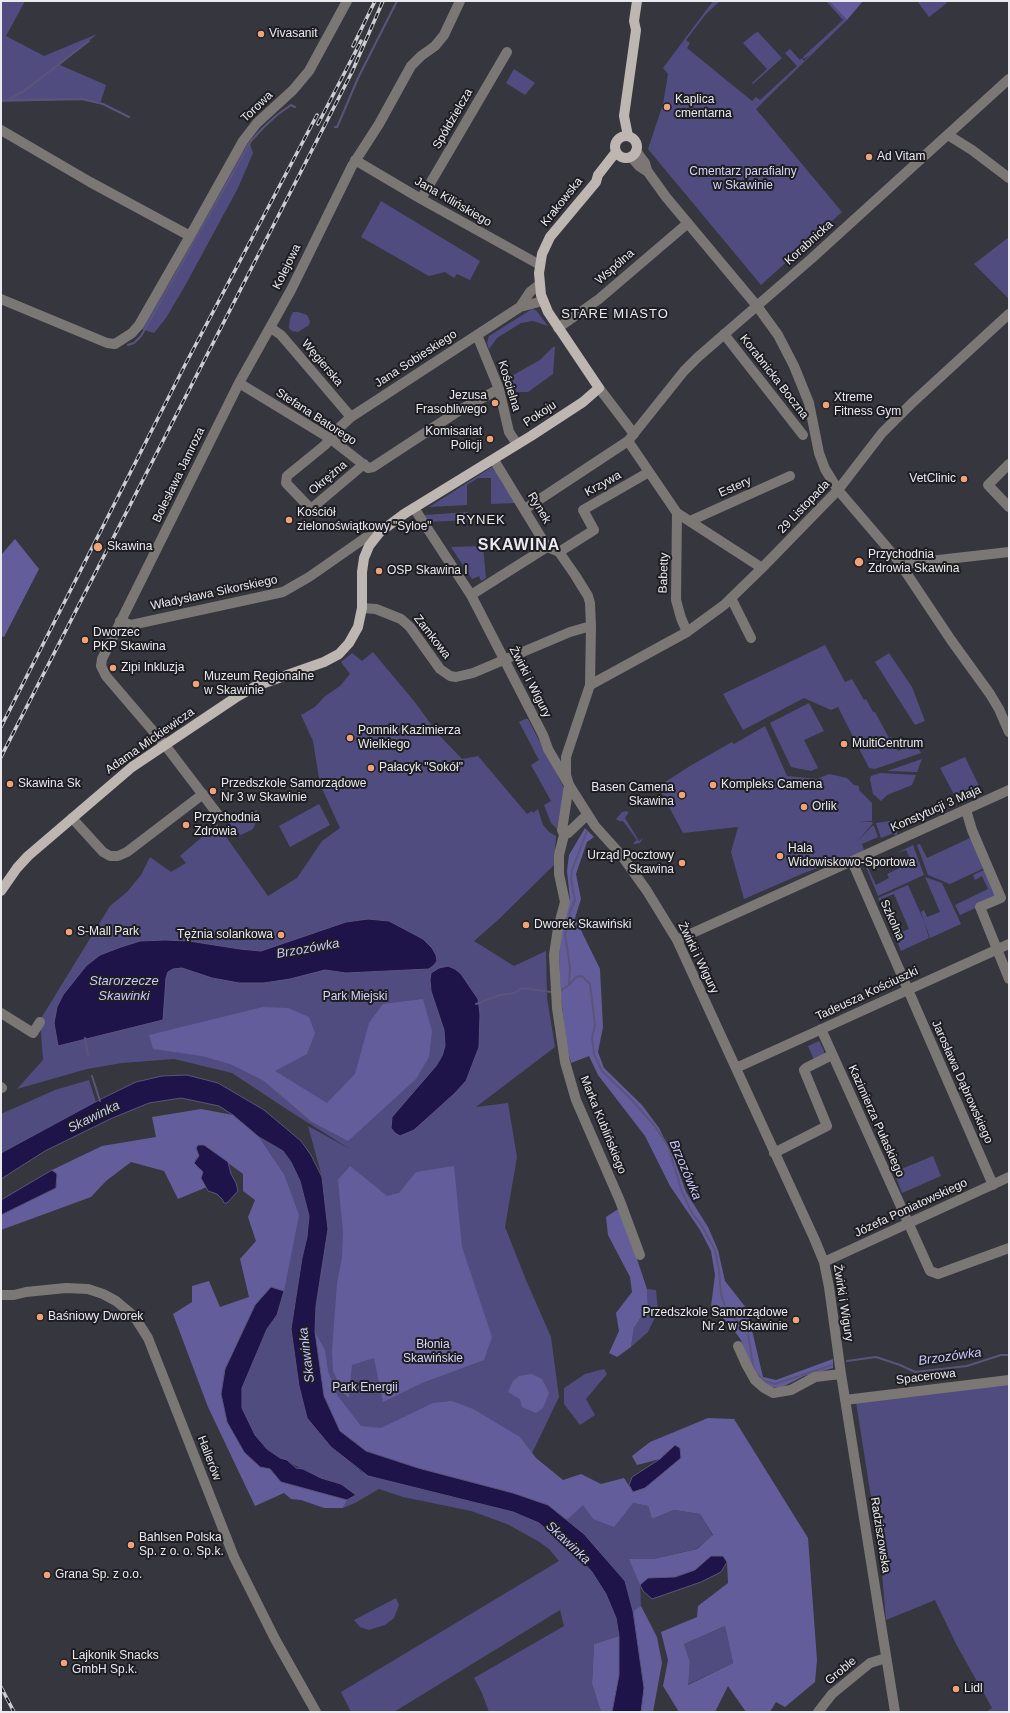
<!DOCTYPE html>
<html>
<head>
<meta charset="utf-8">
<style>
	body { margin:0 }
	#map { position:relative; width:1010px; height:1713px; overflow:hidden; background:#36363f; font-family:Helvetica,sans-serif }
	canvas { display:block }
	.frame { position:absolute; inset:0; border:2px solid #e9e9ee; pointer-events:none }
</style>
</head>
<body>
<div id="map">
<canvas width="1010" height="1713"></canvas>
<div class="frame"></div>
</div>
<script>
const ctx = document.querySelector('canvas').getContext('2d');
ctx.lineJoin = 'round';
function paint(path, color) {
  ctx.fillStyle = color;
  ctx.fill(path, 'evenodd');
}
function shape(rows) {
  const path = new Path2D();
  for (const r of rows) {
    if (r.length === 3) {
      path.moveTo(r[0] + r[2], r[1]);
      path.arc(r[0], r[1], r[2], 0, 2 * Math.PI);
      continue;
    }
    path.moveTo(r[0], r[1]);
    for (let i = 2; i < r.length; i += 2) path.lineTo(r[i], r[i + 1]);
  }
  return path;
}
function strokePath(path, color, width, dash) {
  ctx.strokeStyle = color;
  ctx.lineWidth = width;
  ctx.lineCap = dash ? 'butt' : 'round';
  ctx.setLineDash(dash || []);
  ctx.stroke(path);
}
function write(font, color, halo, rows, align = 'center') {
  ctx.font = font + ' Helvetica,sans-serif';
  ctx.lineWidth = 4;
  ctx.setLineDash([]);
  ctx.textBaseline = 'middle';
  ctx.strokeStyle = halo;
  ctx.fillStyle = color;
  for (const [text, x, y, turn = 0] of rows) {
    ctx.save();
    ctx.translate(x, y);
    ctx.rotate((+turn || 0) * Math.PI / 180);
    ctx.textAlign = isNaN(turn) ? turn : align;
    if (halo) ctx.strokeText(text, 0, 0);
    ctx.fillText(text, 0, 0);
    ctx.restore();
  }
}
paint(shape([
	[1,1,25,1,6,36,44,56,97,34,60,65,106,85,100,104,82,100,1,102],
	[713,1,720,1,706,14,686,40,690,43,687,48,752,101,756,97,760,100,797,66,785,53,790,49,800,60,802,58,804,61,810,55,804,59,803,57,843,20,826,1,829,1,847,20,756,109,842,212,761,285,648,149,663,104,668,74,663,68],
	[917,1,946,1,947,3,929,17],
	[758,32,782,58,753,84,752,83,767,69,743,43,755,33],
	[514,69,535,83,525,95,506,83],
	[249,141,253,153,238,188,186,284,166,318,154,333,141,329,172,278],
	[381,201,480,261,470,280,457,274,454,278,445,272,429,276,361,237],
	[1009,237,1009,299,974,264],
	[532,309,536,310,548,326,533,321,521,323,497,338,489,349,487,343,489,336],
	[293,312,298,312,307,315,310,321,309,325,298,332,292,331,289,328,290,318],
	[553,347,555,347,553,374,528,392,507,392,503,382,508,380,508,378,540,360],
	[492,467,501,478,500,480,516,503,491,504,491,478,478,478,467,485,467,505,429,507],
	[468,512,468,520,429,522,425,515],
	[483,546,486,578,481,581,479,576,472,579,451,547],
	[825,645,845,682,852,679,864,700,866,699,873,712,875,712,889,738,891,737,898,751,916,743,921,753,875,769,869,768,838,707,831,710,804,698,743,730,723,694],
	[373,652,414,701,439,735,462,759,478,756,527,814,532,811,533,813,538,809,543,825,549,832,556,836,554,865,498,920,474,941,514,966,546,951,547,998,555,1047,476,1107,508,1103,517,1157,505,1227,526,1280,551,1337,559,1397,513,1493,340,1431,315,1332,316,1306,328,1229,322,1177,308,1126,350,1149,291,1112,232,1073,174,1059,122,1063,87,1069,17,1089,43,1060,40,1020,110,906,127,892,141,875,150,857,171,872,186,863,180,856,217,824,268,896,297,878,322,841,340,828,320,784,313,741,301,715,315,707,324,697,340,686,350,674,341,662,352,653,362,661],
	[889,653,912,687,925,721,915,725,875,662],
	[809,703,824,731,804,740,818,768,811,771,791,767,770,723],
	[525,719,528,719,564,788,557,829,551,823,544,805,551,801,531,765,539,760,519,722],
	[765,726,787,776,817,779,829,774,847,778,854,785,859,786,859,790,872,803,872,821,859,822,872,822,873,823,857,842,872,826,874,826,878,837,862,844,864,850,857,854,804,873,744,899,731,852,738,827,683,833,659,788,662,784,690,766,732,742,734,744],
	[965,757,982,792,959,804,940,768],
	[922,759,917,772,887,771],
	[880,773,916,775,912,785,887,795,881,801,873,794,870,779,871,776],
	[319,804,330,825,290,847,279,826],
	[257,810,257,820,253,829,241,835,233,830,229,822],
	[626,811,629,812,625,818,639,841,643,838,640,843,634,844,633,843,637,840,623,821,619,821,616,819,622,812],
	[890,821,897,831,897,835,895,836,894,833,881,838,876,823],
	[972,837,984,868,950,884,928,875,917,845,920,844,927,858],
	[913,845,924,875,878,896,866,867,875,863,876,864,868,868,876,885,889,878,887,874,912,862,906,850,897,853],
	[990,867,1002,896,960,915,955,905,988,889,982,876,975,880,973,875],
	[925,877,942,883,961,924,930,938,921,912,924,910,927,917,940,912],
	[908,885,924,921,929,938,901,951,891,927,892,926,896,934,909,929,894,894,881,899,885,908,883,909,878,898],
	[819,1041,824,1051,824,1055,814,1060,808,1046],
	[89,1080,96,1102,1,1153,1,1114,55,1090],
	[259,1137,283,1151,291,1162,300,1181,309,1216,307,1237,302,1258,291,1329,299,1386,307,1418,331,1447,354,1464,361,1472,426,1491,513,1512,539,1523,551,1533,565,1541,592,1572,606,1594,616,1618,619,1636,594,1644,592,1684,601,1712,489,1712,481,1691,474,1678,564,1626,560,1610,394,1712,351,1712,341,1692,559,1561,549,1549,538,1541,507,1524,471,1511,403,1497,379,1489,355,1503,343,1508,347,1500,355,1495,341,1484,321,1478,280,1458,267,1449,255,1435,242,1408,242,1388,267,1329,277,1315,284,1291,284,1174],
	[933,1156,941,1176,902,1193,894,1172],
	[647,1289,656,1290,658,1311,648,1332,631,1347,634,1328,648,1306],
	[604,1369,607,1374,586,1399,595,1415,580,1425,564,1404,564,1388,585,1374],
	[1009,1384,1009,1712,986,1712,992,1708,956,1644,935,1600,886,1620,881,1561,856,1402],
	[633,1503,648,1506,652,1519,674,1510,700,1514,713,1536,696,1549,653,1559,630,1559,640,1585,641,1606,633,1611,625,1581,584,1534,567,1520,583,1504,593,1519],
	[396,1598,399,1605,394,1618,385,1625,369,1630,360,1627,354,1620],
	[725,1626,733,1663,687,1685,690,1662,684,1644]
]), '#504c7f');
paint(shape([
	[829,1,863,1,847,20],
	[15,539,39,569,4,637,1,636,1,555],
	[585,828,594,837,587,842,576,874,581,899,575,918,600,969,603,1027,598,1052,604,1068,642,1105,659,1128,674,1158,686,1192,708,1227,718,1250,725,1281,747,1309,763,1377,776,1380,833,1359,833,1368,804,1376,782,1387,768,1387,756,1380,741,1340,730,1325,711,1306,715,1275,711,1251,700,1230,670,1186,645,1136,598,1075,589,1056,571,1063,566,1042,561,997,559,955,562,927,570,900,567,871,569,855],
	[423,999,432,1031,429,1057,416,1079,348,1141,312,1122,264,1081,230,1064,202,1056,153,1049,149,1035,263,1007,288,1008,309,1017,315,1033,307,1054,275,1071,327,1103,355,1074,369,1023,383,1004],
	[201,1109,233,1115,259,1137,284,1174,299,1215,284,1291,271,1287,225,1369,260,1467,270,1469,281,1482,347,1500,343,1508,324,1508,301,1500,291,1499,284,1493,255,1506,208,1407,173,1314,192,1302,192,1286,209,1281,220,1307,249,1297,240,1259,256,1241,248,1217,255,1200,243,1191,243,1174,204,1145,196,1148,200,1155,195,1160,197,1167,203,1172,201,1178,207,1187,178,1199,164,1171,131,1162,106,1181,91,1197,1,1230,1,1215,56,1188,57,1174,52,1170,102,1146,156,1137,152,1117],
	[350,1166,387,1196,399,1193,416,1172,454,1166,462,1247,492,1337,484,1360,422,1383,383,1402,374,1358,352,1365,349,1398,343,1393,333,1371,332,1351,337,1284,342,1257,343,1232,338,1180],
	[620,1208,647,1289,648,1306,634,1328,631,1347,617,1357,609,1353,619,1331,616,1313,632,1292,630,1277,608,1235,606,1217],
	[315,1332,325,1350,328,1371,337,1395,361,1426,381,1428,433,1403,452,1401,473,1409,520,1437,536,1458,563,1480,581,1474,601,1484,624,1478,633,1492,675,1445,660,1459,637,1465,632,1456,650,1442,708,1418,734,1419,808,1538,817,1660,815,1682,785,1707,776,1702,770,1712,746,1712,728,1686,715,1712,679,1712,663,1686,668,1660,661,1632,697,1617,698,1606,728,1583,727,1562,711,1556,695,1570,675,1577,648,1578,640,1585,629,1559,653,1559,697,1549,713,1535,700,1514,674,1510,652,1519,648,1506,633,1503,614,1527,593,1519,583,1505,567,1520,548,1505,418,1468,366,1451,340,1431,324,1396],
	[725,1626,733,1663,688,1685,690,1662,684,1644],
	[532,1374,542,1379,549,1393,543,1408,536,1413,522,1407,520,1399,508,1392,513,1381,519,1376],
	[641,1606,657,1637,662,1663,653,1712,641,1712,644,1688,633,1611],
	[619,1636,619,1675,612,1712,601,1712,592,1684,594,1644]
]), '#635e9b');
const water = shape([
	[368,919,389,921,423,939,432,948,436,955,437,961,434,965,429,969,346,973,325,970,290,979,264,983,239,983,212,978,182,968,173,969,168,972,166,978,163,1020,58,1046,54,1023,57,1007,63,995,86,966,100,955,121,947,140,941,165,940,189,941,240,949,261,951,346,922,368,919],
	[448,966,455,969,461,974,478,999,480,1014,479,1047,466,1081,454,1094,414,1130,400,1136,395,1133,391,1128,392,1117,436,1066,442,1056,445,1046,444,1030,431,991,430,980,431,973,439,968,448,966],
	[187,1075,218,1083,264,1110,301,1141,311,1155,322,1177,328,1229,316,1306,315,1332,324,1396,340,1431,366,1451,418,1468,513,1493,548,1505,584,1534,625,1581,633,1611,644,1688,641,1712,612,1712,619,1675,619,1636,616,1618,606,1594,592,1572,565,1541,551,1533,539,1523,513,1512,368,1476,331,1447,307,1418,299,1386,291,1329,302,1258,307,1237,309,1216,300,1181,291,1162,283,1151,259,1137,233,1115,219,1106,181,1098,149,1103,110,1119,45,1151,1,1179,1,1153,99,1100,136,1082,162,1076,187,1075],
	[198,1145,204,1145,228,1162,231,1174,236,1183,238,1191,227,1203,224,1203,222,1199,217,1194,208,1191,201,1178,203,1172,194,1163,199,1156,196,1148,198,1145],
	[52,1170,57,1174,56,1188,1,1215,1,1200,52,1170],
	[271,1287,284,1291,277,1315,267,1329,242,1388,242,1408,255,1435,267,1449,280,1458,287,1460,296,1468,303,1469,321,1478,341,1484,356,1495,347,1500,281,1482,270,1469,260,1467,244,1452,227,1422,221,1394,225,1369,255,1305,271,1287],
	[675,1445,680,1448,681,1458,645,1488,633,1492,629,1485,632,1477,660,1459,675,1445],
	[711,1556,723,1556,727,1562,721,1572,701,1582,652,1599,643,1591,640,1585,648,1578,675,1577,695,1570,711,1556]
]);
paint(water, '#1e1449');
strokePath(water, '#5b547a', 1);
strokePath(shape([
	[11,98,24,91,89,41],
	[1,100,82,99,103,104,129,117],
	[335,127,337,127,338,125,358,78,397,1],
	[128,345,134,343,141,336,251,141,264,127,277,115,291,105,295,107],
	[569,984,570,968,565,934,569,922,570,912,575,900,571,879,572,870,587,831],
	[560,991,569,985,576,977,582,976,590,984,595,1025,592,1038,594,1054,602,1071,631,1099,654,1125,668,1146,682,1192,692,1213,702,1226,715,1250,719,1270,721,1294,725,1307,735,1319,747,1327,753,1365,756,1373,764,1381,775,1384,832,1365],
	[476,1004,500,995,515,993,522,988,551,992],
	[85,1038,88,1056],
	[92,1076,100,1101],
	[847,1361,876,1357,900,1365,915,1372,967,1366,1001,1355,1009,1355]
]), '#5b547a', 2);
strokePath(shape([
	[1,130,90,182,190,236],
	[948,135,972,150,1009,178],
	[636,151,645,163,647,170],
	[631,157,639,166,648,172,666,197,757,306,778,335,794,366,809,403,819,453,825,469,838,490,897,559,951,640,990,694,999,709,1009,732],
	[355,160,421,199,540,265],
	[421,199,507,52],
	[1,299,107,343,115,344,132,333,139,325,190,236,243,141,257,123,293,90,309,71,347,1],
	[520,307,530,292,539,285],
	[271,328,281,335,293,349,351,417],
	[558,328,599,299,688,223],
	[724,334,803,435],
	[477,335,499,389,509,432,517,444],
	[239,383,331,439,368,468,373,467,460,410,499,389],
	[599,388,634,434],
	[628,441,677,513,762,568],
	[494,460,547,547],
	[364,464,312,508,309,507,286,483,287,476,325,445,339,428,351,417,520,307,543,301],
	[1009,464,988,485,1009,507],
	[414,508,471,595,543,735,548,749,569,785,595,826,622,856,647,891,677,940,814,1238,824,1262,829,1287,841,1374,895,1712],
	[525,509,628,441,684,371,698,357,811,259,1009,79],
	[677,513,676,600,681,618,687,632],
	[690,521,790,476],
	[547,547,559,552,575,575,588,596,590,603,591,626,590,685,566,757,566,775,569,785,562,830,564,835,559,855,559,874,565,902,558,928,554,955,557,1008,565,1062,576,1100,620,1201,640,1255],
	[559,552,594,530,583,510,649,472],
	[902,567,912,563,1009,552],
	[471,595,547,547],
	[731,598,751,638],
	[362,608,376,609,401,619,410,627,440,669,450,676,456,677,473,673,570,632,591,626],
	[120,621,131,625,283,592,309,577,365,538,376,536],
	[590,685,687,632,724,605,762,568,838,490,882,433,912,403,1009,314],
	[966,810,972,830,1001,898,980,907,1009,979],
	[219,816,165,745,106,676,101,666,102,659,239,383,291,290,352,166,379,124,411,66,421,56,435,46,444,35,460,1],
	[72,818,103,852,110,856,118,856,127,852,203,794],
	[564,835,568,833,587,815],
	[852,861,993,1185],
	[677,940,1009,790],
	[1,1013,33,1033,40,1022],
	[821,1029,930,1271,938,1274,1009,1248],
	[736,1068,1009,944],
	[1,1087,2,1088],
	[774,1153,827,1126,804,1070,806,1068,832,1055],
	[824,1262,1009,1177],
	[1,1295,14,1295,26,1292,66,1288,88,1289,103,1294,116,1301,134,1316,148,1338,234,1557,275,1639,316,1712],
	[738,1346,746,1364,755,1380,764,1388,773,1393,791,1390,815,1377,841,1374],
	[845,1400,1009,1380],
	[818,1712,832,1694,870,1663,886,1658]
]), '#7b7775', 10);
strokePath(shape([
	[626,147,11],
	[628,136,624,116,636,30,634,21,637,1],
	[1,891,17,868,28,856,132,767,235,698,256,686,324,662,339,654,349,643,358,627,362,608,362,572,364,558,369,546,380,532,404,514,531,436,583,402,599,388,548,312,541,295,539,273,542,254,550,237,596,182,598,175,616,152]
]), '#beb6b1', 10);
const rail = shape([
	[353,46,375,1],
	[318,124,361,41],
	[1,727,185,365,317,115],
	[1,757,352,72,383,1],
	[1,1687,14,1712]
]);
strokePath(rail, '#ccccd2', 3.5);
strokePath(rail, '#1e1e22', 2, [6]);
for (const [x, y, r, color] of [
	[261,34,4,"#efa377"],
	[667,107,4,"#efa377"],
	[869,157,4,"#efa377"],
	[495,403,4,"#efa377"],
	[826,405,4,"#efa377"],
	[490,439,4,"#efa377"],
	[964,479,4,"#efa377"],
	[289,520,4,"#efa377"],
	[98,547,5,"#efa377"],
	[859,562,5,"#efa377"],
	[379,571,4,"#efa377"],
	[85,640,4,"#efa377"],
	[113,668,4,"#efa377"],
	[196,684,4,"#efa377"],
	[350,738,4,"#efa377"],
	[844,744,4,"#efa377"],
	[371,768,4,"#efa377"],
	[10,784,4,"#efa377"],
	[713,785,4,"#efa377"],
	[213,791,4,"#efa377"],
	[682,795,4,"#efa377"],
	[804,807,4,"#efa377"],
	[186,825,4,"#efa377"],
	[780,856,4,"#efa377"],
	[682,863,4,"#efa377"],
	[526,925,4,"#efa377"],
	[69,932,4,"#efa377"],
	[281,935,4,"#efa377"],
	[40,1317,4,"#efa377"],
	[796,1320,4,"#efa377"],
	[131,1545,4,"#efa377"],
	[47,1575,4,"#efa377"],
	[64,1663,4,"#efa377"],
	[956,1689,4,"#efa377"]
]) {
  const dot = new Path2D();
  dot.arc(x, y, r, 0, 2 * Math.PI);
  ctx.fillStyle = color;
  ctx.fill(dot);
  strokePath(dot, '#1e1e22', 1.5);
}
write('12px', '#e9e9ee', '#1e1e22', [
	["Vivasanit",269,34],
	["Kaplica",675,100],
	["cmentarna",675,114],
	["Ad Vitam",877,157],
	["Jezusa",487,396,"right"],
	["Frasobliwego",487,410,"right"],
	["Xtreme",834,398],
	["Fitness Gym",834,412],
	["Komisariat",482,432,"right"],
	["Policji",482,446,"right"],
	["VetClinic",956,479,"right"],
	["Kościół",297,513],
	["zielonoświątkowy \"Syloe\"",297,527],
	["Skawina",107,547],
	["Przychodnia",868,555],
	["Zdrowia Skawina",868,569],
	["OSP Skawina I",387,571],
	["Dworzec",93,633],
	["PKP Skawina",93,647],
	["Zipi Inkluzja",121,668],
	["Muzeum Regionalne",204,677],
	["w Skawinie",204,691],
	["Pomnik Kazimierza",358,731],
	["Wielkiego",358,745],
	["MultiCentrum",852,744],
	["Pałacyk \"Sokół\"",379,768],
	["Skawina Sk",18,784],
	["Przedszkole Samorządowe",221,784],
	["Nr 3 w Skawinie",221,798],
	["Kompleks Camena",721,785],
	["Basen Camena",674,788,"right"],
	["Skawina",674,802,"right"],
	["Orlik",812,807],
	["Przychodnia",194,818],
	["Zdrowia",194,832],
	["Hala",788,849],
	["Widowiskowo-Sportowa",788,863],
	["Urząd Pocztowy",674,856,"right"],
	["Skawina",674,870,"right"],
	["Dworek Skawiński",534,925],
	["S-Mall Park",77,932],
	["Tężnia solankowa",273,935,"right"],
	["Przedszkole Samorządowe",788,1313,"right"],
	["Nr 2 w Skawinie",788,1327,"right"],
	["Baśniowy Dworek",48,1317],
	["Bahlsen Polska",139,1538],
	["Sp. z o. o. Sp.k.",139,1552],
	["Grana Sp. z o.o.",55,1575],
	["Lajkonik Snacks",72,1656],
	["GmbH Sp.k.",72,1670],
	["Lidl",964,1689]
], 'left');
write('12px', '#e9e9ee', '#1e1e22', [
	["Torowa",257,107,-44],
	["Spółdzielcza",453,119,-60],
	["Jana Kilińskiego",453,202,30],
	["Krakowska",562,202,-51],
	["Korabnicka",809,243,-42],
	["Kolejowa",287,267,-64],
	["Wspólna",615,267,-41],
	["Jana Sobieskiego",416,359,-33],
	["Węgierska",322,363,50],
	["Korabnicka Boczna",774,377,52],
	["Kościelna",509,386,73],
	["Pokoju",540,414,-33],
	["Stefana Batorego",316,417,33],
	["Bolesława Jamroza",179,475,-64],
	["Okrężna",328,478,-40],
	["Krzywa",603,484,-29],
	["Estery",735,487,-24],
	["29 Listopada",804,507,-46],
	["Rynek",539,508,59],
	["Babetty",664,573,-88],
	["Władysława Sikorskiego",214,593,-12],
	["Zamkowa",432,637,52],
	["Żwirki i Wigury",530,682,63],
	["Adama Mickiewicza",150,741,-35],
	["Konstytucji 3 Maja",936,809,-24],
	["Szkolna",892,920,66],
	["Żwirki i Wigury",698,958,64],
	["Tadeusza Kościuszki",867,994,-25],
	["Jarosława Dąbrowskiego",962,1082,66],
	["Kazimierza Pułaskiego",876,1121,66],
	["Marka Kublińskiego",603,1125,68],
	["Józefa Poniatowskiego",911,1208,-25],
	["Żwirki i Wigury",843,1303,81],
	["Spacerowa",926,1377,-7],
	["Hallerów",209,1458,69],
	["Radziszowska",880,1535,81],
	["Groble",841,1671,-40]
]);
write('12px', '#d6d6fa', '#1e1e22', [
	["Cmentarz parafialny",743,172],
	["w Skawinie",743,186],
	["Park Miejski",355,997],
	["Błonia",433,1345],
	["Skawińskie",433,1359],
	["Park Energii",365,1388]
]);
ctx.letterSpacing = '1px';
write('13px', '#e9e9ee', '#1e1e22', [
	["STARE MIASTO",615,314],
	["RYNEK",481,520]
]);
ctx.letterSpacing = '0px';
write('italic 13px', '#c9c7fd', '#1e1e22', [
	["Brzozówka",308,949,-10],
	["Starorzecze",124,981],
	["Skawinki",124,996],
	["Skawinka",94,1117,-26],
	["Brzozówka",685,1170,67],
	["Skawinka",307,1355,-97],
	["Brzozówka",950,1357,-8],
	["Skawinka",568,1543,43]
]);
ctx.letterSpacing = '1px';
write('bold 16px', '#e9e9ee', '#1e1e22', [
	["SKAWINA",519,546]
]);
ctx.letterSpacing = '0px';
</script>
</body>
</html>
